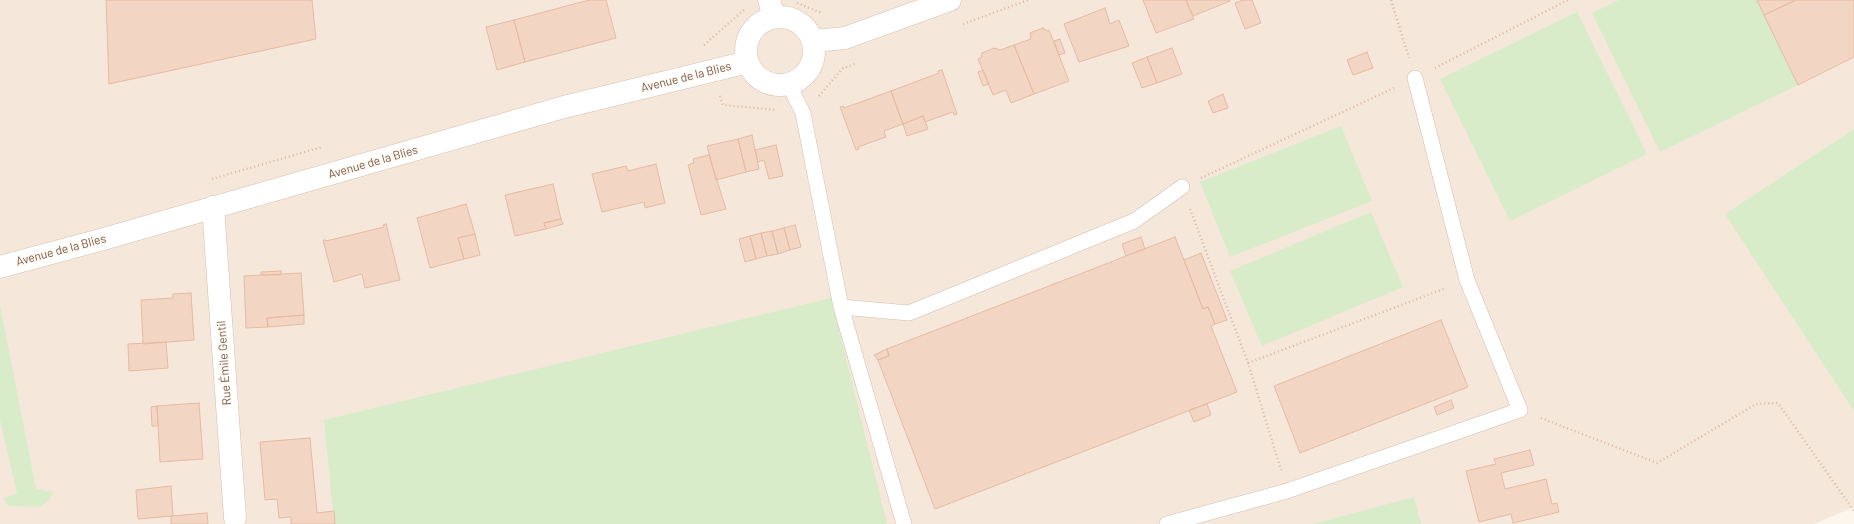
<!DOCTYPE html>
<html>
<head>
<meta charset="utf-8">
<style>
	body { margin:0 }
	canvas { display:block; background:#fdf6ec }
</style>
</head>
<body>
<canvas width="1854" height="524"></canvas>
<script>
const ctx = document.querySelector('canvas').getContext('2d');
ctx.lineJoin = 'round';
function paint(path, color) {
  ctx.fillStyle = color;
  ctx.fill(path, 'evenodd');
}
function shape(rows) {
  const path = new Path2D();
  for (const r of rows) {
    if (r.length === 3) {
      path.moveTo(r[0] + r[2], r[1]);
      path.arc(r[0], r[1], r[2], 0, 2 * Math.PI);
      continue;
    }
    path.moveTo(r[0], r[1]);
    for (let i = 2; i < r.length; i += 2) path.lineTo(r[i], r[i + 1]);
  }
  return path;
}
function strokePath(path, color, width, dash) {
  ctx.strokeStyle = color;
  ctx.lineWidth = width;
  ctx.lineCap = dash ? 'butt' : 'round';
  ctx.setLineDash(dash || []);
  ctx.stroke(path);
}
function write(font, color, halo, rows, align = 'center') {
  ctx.font = font + ' Barlow,sans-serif';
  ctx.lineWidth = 3;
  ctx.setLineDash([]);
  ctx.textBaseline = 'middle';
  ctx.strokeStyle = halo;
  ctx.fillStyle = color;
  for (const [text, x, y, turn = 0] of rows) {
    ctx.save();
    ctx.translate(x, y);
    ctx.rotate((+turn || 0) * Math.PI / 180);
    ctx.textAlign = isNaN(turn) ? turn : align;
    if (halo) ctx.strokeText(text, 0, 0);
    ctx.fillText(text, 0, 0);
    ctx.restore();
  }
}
paint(shape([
	[0,0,1854,0,1854,507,1814,524,0,524]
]), '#f5e8da');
paint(shape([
	[1619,0,1757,0,1798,85,1660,152,1592,13],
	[1577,12,1647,154,1510,221,1440,79],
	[1341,126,1372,201,1230,257,1200,182],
	[1854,129,1854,411,1725,214],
	[1371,212,1403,287,1262,346,1230,271],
	[831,298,887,524,334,524,324,420],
	[0,305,36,489,53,492,49,500,39,507,8,506,4,498,17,493,0,420],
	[1414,497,1421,524,1313,524]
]), '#d8ecc9');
const building = shape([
	[106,0,312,0,316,39,109,84,106,0],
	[589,0,606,0,616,38,525,62,514,20,589,0],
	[1143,0,1186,0,1194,19,1156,33,1143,0],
	[1186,0,1230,0,1230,1,1193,16,1186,0],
	[1243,0,1252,0,1261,23,1245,29,1235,3,1243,0],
	[1757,0,1796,0,1764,15,1757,0],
	[1796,0,1854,0,1854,57,1798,85,1764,15,1796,0],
	[1105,8,1110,24,1119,20,1129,46,1079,62,1064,24,1105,8],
	[514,20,525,62,497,70,486,27,514,20],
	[1043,28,1047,31,1049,30,1069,81,1034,94,1014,45,1031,39,1030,33,1043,28],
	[1060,39,1065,53,1059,55,1054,41,1060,39],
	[1014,45,1034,94,1011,103,1006,90,993,95,978,59,981,58,982,53,994,48,1000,50,1014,45],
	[1172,48,1182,74,1157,83,1147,57,1172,48],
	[1367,52,1373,68,1353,75,1347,60,1367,52],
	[1147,57,1157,83,1142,88,1132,63,1147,57],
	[942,70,957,114,954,115,953,112,925,122,923,116,903,124,891,91,939,73,938,71,942,70],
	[983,70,989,84,983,86,978,72,983,70],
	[891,91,903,124,884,131,886,137,858,147,859,149,856,150,840,107,843,106,844,108,891,91],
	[1223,94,1228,108,1213,113,1208,101,1223,94],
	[923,116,928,129,907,136,903,124,923,116],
	[752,135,759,169,746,172,738,139,752,135],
	[738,139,746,172,716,180,707,146,738,139],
	[776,145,783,176,769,179,764,160,758,162,755,150,776,145],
	[709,155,726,209,701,215,688,165,694,163,693,159,709,155],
	[656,164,665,203,645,208,644,202,602,212,592,174,626,166,628,171,656,164],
	[553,184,561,219,544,223,546,229,515,236,505,195,553,184],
	[466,204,475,234,458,238,464,259,430,268,417,218,466,204],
	[561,219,563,224,546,229,544,223,561,219],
	[386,224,400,280,365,288,362,274,334,282,323,240,326,240,326,241,384,227,383,225,386,224],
	[795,225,801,247,790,250,784,228,795,225],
	[784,228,790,250,778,254,772,231,784,228],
	[772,231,778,254,767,256,761,233,772,231],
	[761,233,767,256,756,259,750,236,761,233],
	[475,234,480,255,464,259,458,238,475,234],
	[750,236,756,259,745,262,739,239,750,236],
	[1141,237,1145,249,1126,256,1122,244,1141,237],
	[1175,237,1203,309,1208,307,1215,324,1211,326,1237,392,935,509,878,360,889,356,887,349,1175,237],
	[1201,253,1227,320,1215,324,1208,307,1203,309,1184,260,1201,253],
	[281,271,281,275,261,275,261,272,281,271],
	[301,273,304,315,267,318,268,327,246,328,244,276,301,273],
	[191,293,194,340,143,344,141,300,173,298,173,294,191,293],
	[304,315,304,324,268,327,267,318,304,315],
	[1441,320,1468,387,1300,453,1274,386,1441,320],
	[166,342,168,368,129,371,128,344,166,342],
	[887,349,889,356,878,360,874,355,887,349],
	[1451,400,1454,408,1437,415,1434,407,1451,400],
	[199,403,203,459,160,462,157,406,199,403],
	[1207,404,1211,415,1194,422,1189,410,1207,404],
	[157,406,158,426,152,426,151,407,157,406],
	[310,438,317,513,334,511,335,524,291,524,291,517,279,518,277,499,265,500,260,442,310,438],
	[1530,450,1534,465,1501,473,1505,489,1546,479,1552,504,1557,503,1559,512,1513,523,1511,514,1479,522,1466,471,1496,464,1494,459,1530,450],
	[171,486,173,516,138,519,136,490,171,486],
	[207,513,208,524,171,524,171,516,207,513]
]);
paint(building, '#f3d5c3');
strokePath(building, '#e6bba3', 1);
const service = shape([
	[789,85,803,113,841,307,904,524],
	[841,307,909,313,1134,221,1182,187],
	[1167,524,1287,491,1520,410,1467,280,1415,78]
]);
const minor = shape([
	[769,0,774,17],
	[213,207,235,518]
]);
const secondary = shape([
	[780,51,34],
	[813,41,845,38,950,0],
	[0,267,100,240,564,107,748,62]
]);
strokePath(service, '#d1beb0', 16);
strokePath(minor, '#d1beb0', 23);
strokePath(secondary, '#d6c0b0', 23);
strokePath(shape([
	[1391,0,1409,58],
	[797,3,822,13],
	[963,24,1028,0],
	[704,45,745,9],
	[1435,68,1568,0],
	[720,96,723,105,776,110],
	[819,96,843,68,855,64],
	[1201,178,1394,88],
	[212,179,322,147],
	[1190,209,1248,363,1281,470],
	[1248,363,1446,288],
	[1541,418,1657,463,1756,404,1778,403,1854,511]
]), '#d9b8a5', 2.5, [1, 3]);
strokePath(service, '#fff', 15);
strokePath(minor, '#fff', 22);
strokePath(secondary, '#fff', 22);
write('12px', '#7a5c4d', '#fffaf3', [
	["Avenue de la Blies",686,77,-14],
	["Avenue de la Blies",373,162,-16],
	["Avenue de la Blies",61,250,-15],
	["Rue Émile Gentil",224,363,-94]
]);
</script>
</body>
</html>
